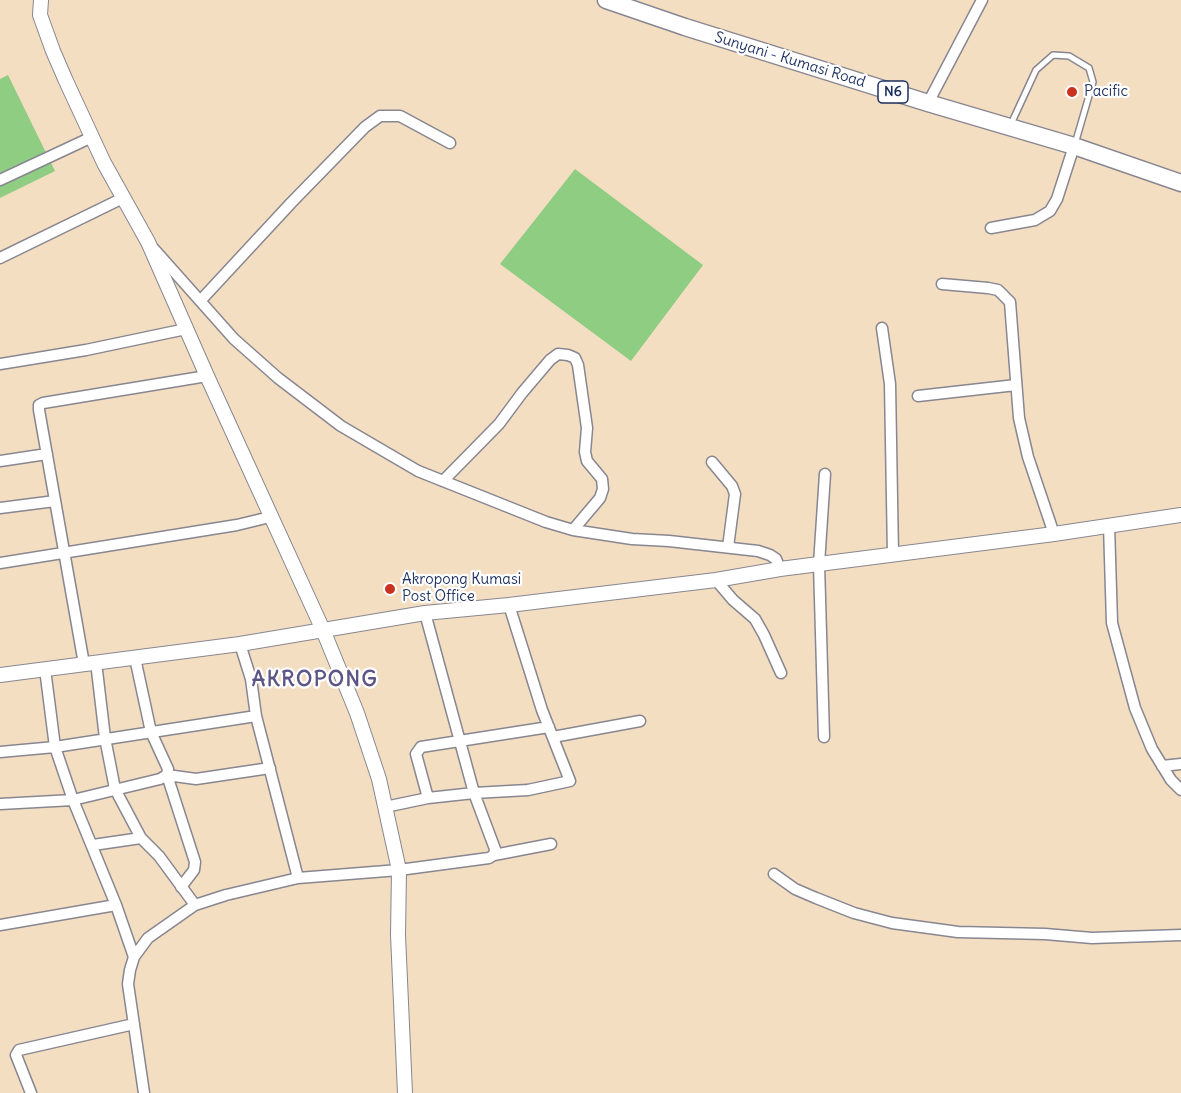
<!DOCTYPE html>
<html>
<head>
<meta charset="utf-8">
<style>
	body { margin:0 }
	canvas { display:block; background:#f4dec2 }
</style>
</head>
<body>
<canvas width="1181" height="1093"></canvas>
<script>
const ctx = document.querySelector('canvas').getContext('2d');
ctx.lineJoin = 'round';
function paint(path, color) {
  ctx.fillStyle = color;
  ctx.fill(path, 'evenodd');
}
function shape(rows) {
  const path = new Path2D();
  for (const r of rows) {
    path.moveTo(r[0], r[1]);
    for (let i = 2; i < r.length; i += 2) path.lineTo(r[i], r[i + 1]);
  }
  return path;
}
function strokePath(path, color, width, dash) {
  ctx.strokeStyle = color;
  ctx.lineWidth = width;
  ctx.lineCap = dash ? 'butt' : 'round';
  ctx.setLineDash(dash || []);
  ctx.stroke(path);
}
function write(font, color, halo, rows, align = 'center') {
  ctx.font = font + ' Delius,sans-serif';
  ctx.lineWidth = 4.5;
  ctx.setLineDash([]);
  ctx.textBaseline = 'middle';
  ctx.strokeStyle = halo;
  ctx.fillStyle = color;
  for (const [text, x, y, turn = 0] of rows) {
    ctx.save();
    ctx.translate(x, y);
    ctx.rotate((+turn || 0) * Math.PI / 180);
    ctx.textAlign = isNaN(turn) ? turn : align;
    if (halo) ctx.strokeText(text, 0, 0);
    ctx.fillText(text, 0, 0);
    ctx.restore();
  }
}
paint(shape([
	[8,75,55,171,0,198,0,79],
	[575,169,703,265,631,361,500,264]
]), '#8fcd83');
const service = shape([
	[1011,124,1036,70,1053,55,1069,56,1089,68,1093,82,1075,144]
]);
const minor = shape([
	[928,103,982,0],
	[0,180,92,137],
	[991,228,1035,220,1050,211,1057,199,1074,146],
	[154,249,234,339,278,378,341,426,418,471,546,522,573,530,632,539,669,541,758,551,770,555,776,559,780,569],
	[0,258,123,198],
	[942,284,988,288,998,290,1010,302,1019,418,1028,457,1054,534],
	[201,300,291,203,365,127,380,116,400,116,450,143],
	[882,328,890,384,893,555],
	[0,364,86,350,186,329],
	[918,396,1016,385],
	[0,461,47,454],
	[712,462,732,486,735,494,728,547],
	[443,481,499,424,522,393,550,360,558,354,568,355,575,358,578,365,587,428,585,452,587,461,602,479,603,489,600,498,573,530],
	[0,508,55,501],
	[1109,525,1112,623,1135,708,1152,749,1171,780,1181,790],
	[0,563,237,525,270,517],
	[716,580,733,600,755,619,764,635,781,673],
	[425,613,474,793,495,849,494,855],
	[240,644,251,679,256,716,298,878],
	[96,662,105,738,115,789,141,838,159,856,195,905],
	[84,664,39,410,39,405,43,403,207,376],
	[45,669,55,747,73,800,116,905,134,957],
	[553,737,640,721],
	[824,737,819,564,825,474],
	[0,752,55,747,256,716],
	[1162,766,1181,764],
	[428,798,416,754,421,747,549,727],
	[0,804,73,800,160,779,167,775,168,769,151,732,135,658],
	[385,807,428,798,474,793,528,790,570,781,542,710,509,605],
	[93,845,141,838],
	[774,874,795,889,816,898,854,913,892,923,958,932,1045,934,1092,938,1181,935],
	[181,887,194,870,195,862,167,775,196,779,270,768],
	[0,925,116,905],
	[31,1093,16,1055,19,1050,134,1024],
	[144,1093,128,984,130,970,134,957,148,938,195,905,226,895,298,878,399,870,489,858,494,855,551,844]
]);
const tertiary = shape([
	[41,0,40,15,53,51,66,81,104,163,148,242,207,376,323,630,357,713,379,779,399,870,398,935,405,1093],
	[0,675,240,644,425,613,509,605,716,580,780,569,1054,534,1181,515]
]);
const primary = shape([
	[606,0,685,27,928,103,1074,146,1181,183]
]);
strokePath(service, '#888690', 8);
strokePath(minor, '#888690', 13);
strokePath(tertiary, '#888690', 16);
strokePath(primary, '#888690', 19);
strokePath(service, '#fff', 5);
strokePath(minor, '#fff', 10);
strokePath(tertiary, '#fff', 14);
strokePath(primary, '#fff', 16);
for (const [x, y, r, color] of [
	[1072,92,6,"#c8321e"],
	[390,589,6,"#c8321e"]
]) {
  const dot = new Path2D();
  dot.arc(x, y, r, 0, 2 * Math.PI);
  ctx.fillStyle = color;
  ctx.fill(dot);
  strokePath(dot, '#fff', 2);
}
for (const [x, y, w] of [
	[893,92,30]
]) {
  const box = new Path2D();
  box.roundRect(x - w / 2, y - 11, w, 22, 4.5);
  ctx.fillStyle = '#fff';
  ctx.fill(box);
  strokePath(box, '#1b2f5e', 1.5);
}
write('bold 14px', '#1b2f5e', null, [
	["N6",893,92]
]);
write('15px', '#1b2f5e', '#fff', [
	["Sunyani - Kumasi Road",790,60,17]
]);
write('15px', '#1b2f5e', '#fff', [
	["Pacific",1084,92],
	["Akropong Kumasi",402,580],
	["Post Office",402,597]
], 'left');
ctx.letterSpacing = '1.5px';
write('bold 21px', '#5c5586', '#fff', [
	["AKROPONG",315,680]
]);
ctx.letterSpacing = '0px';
</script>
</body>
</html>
